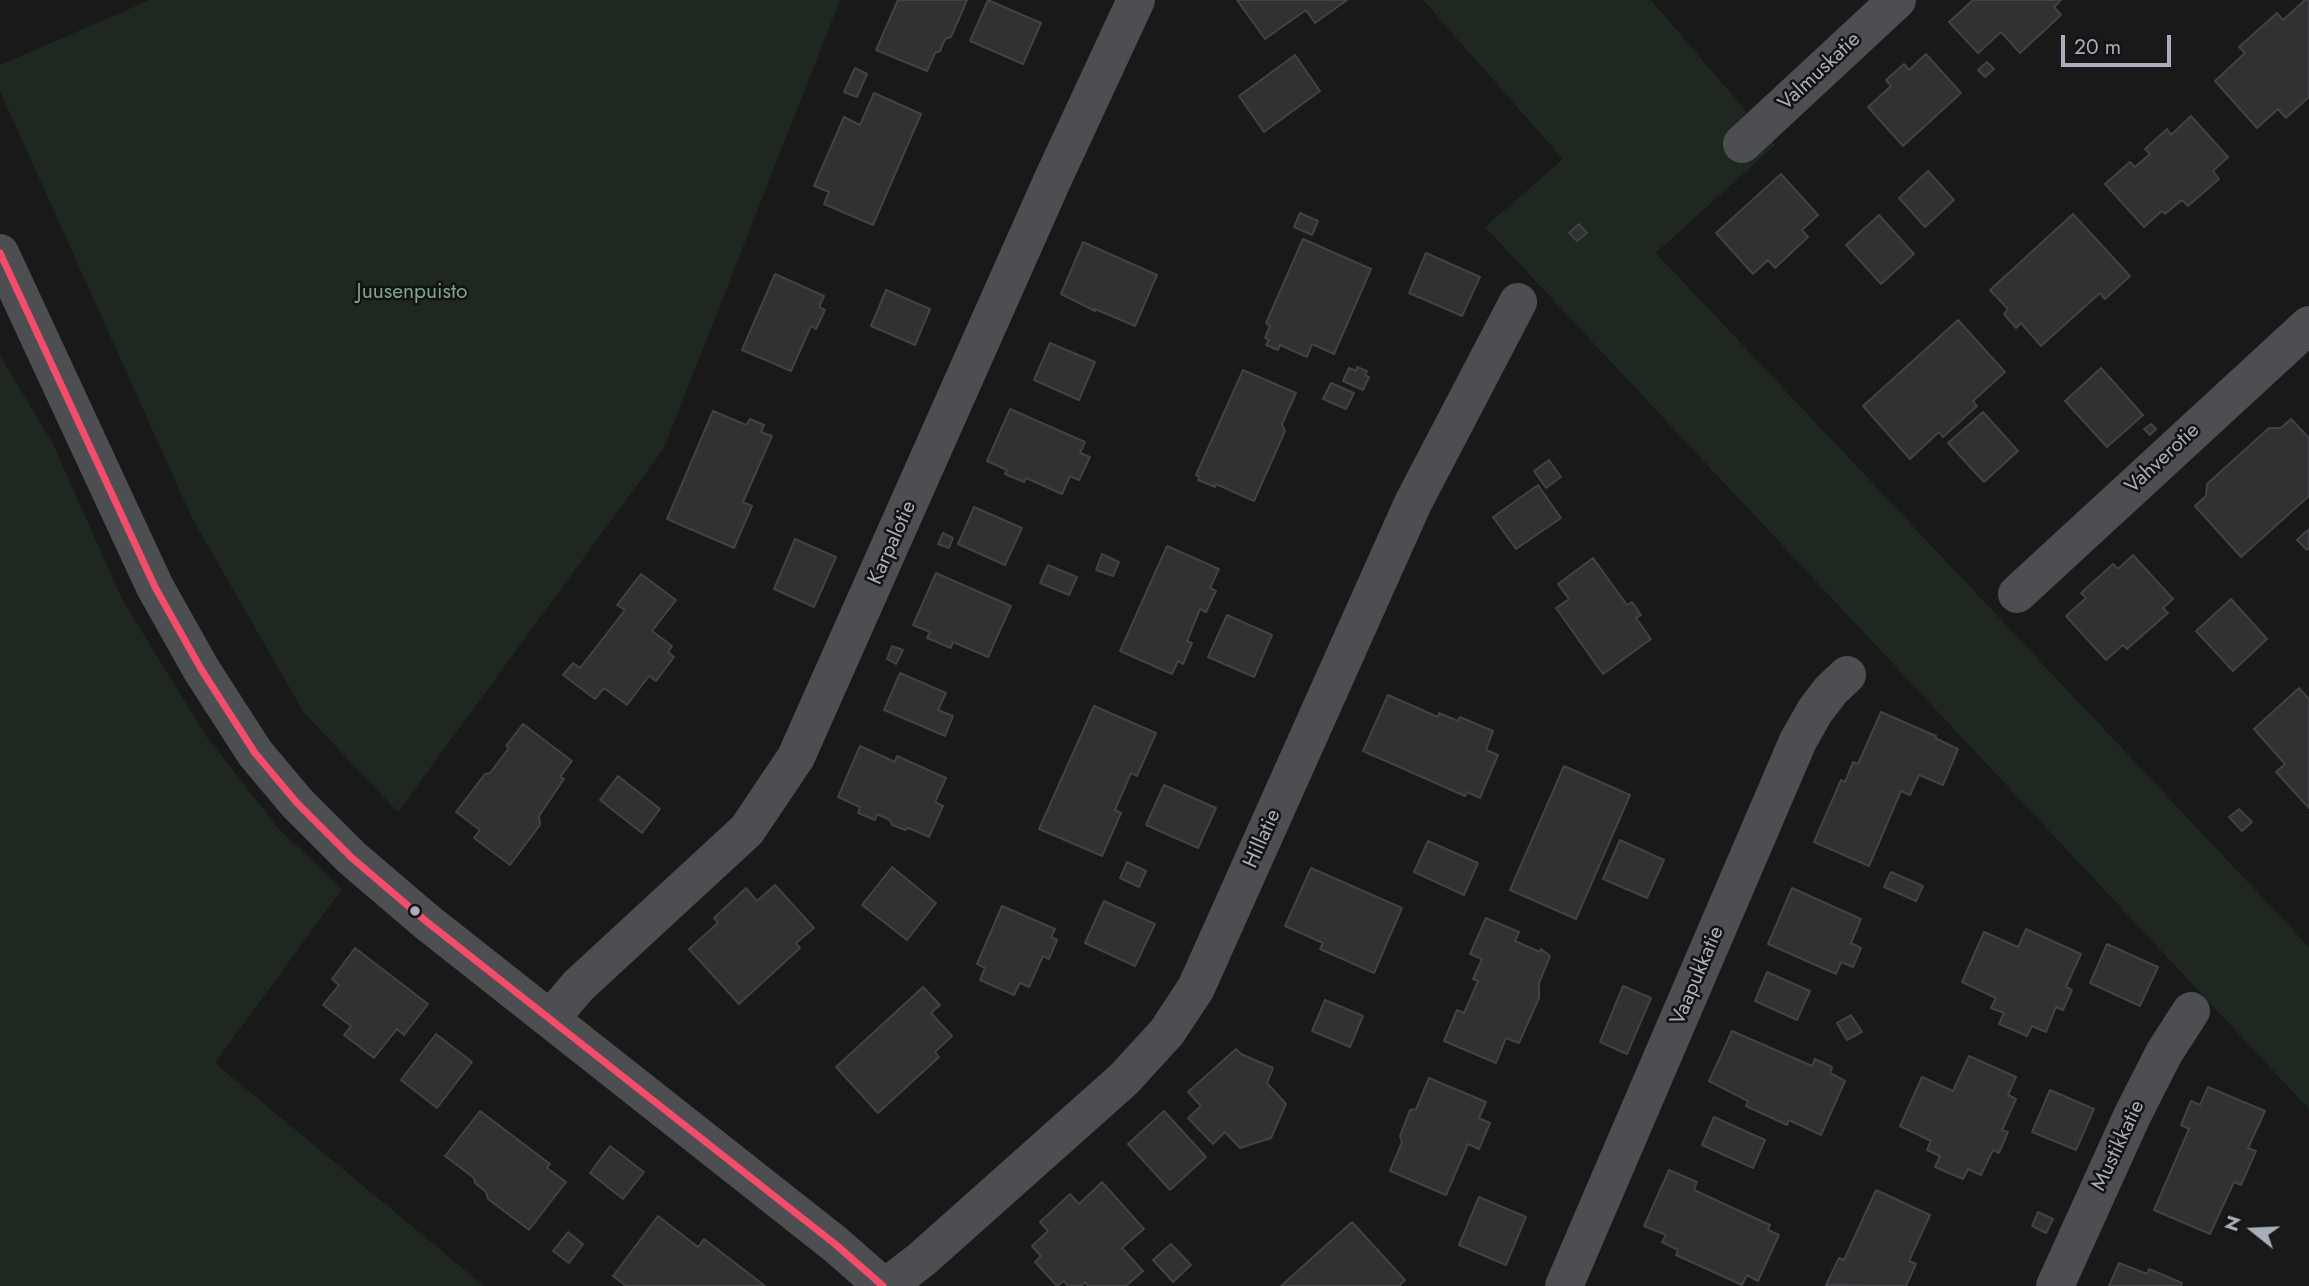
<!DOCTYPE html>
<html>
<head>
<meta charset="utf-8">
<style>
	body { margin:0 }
	#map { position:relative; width:2309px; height:1286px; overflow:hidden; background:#191919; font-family:Jost,sans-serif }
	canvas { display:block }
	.north { position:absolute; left:2218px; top:1195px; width:70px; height:70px; -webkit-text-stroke:5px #131315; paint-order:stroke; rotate:288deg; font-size:19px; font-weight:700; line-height:28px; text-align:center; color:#a9aebb }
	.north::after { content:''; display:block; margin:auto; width:24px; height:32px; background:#a9aebb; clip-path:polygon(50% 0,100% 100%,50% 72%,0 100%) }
	.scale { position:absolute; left:2061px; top:35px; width:110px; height:32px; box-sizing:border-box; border:4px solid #a9aebb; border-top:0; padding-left:9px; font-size:21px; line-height:24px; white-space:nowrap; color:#a9aebb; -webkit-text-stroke:5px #131315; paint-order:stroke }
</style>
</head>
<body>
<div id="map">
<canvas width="2309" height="1286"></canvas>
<div class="north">N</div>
<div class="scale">20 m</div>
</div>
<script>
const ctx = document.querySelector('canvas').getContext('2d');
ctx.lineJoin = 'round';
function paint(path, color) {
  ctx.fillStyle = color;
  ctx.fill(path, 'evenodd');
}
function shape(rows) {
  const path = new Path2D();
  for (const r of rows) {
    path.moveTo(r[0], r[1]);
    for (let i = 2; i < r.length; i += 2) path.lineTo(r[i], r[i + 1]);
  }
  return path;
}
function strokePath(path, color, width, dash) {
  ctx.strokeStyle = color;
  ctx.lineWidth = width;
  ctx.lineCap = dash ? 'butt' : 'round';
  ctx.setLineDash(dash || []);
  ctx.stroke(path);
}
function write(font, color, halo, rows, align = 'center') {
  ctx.font = font + ' Jost,sans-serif';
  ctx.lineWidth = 5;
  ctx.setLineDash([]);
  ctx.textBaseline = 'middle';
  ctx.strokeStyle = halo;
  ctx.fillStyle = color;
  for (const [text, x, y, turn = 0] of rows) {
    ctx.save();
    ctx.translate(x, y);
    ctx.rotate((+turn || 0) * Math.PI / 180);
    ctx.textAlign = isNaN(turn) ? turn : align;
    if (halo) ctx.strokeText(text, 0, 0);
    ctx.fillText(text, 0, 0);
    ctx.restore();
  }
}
paint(shape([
	[150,0,840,0,664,448,398,812,304,713,192,518,0,91,0,65],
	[1423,0,1651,0,1775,145,1656,253,2309,947,2309,1109,1485,227,1563,159],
	[0,356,53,444,122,599,206,736,278,828,342,889,215,1063,484,1286,0,1286]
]), '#1e2720');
const building = shape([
	[898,0,967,0,951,37,945,39,940,51,935,53,927,71,876,50,898,0],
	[988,0,1041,23,1023,64,970,41,988,0],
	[1237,0,1347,0,1315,23,1306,10,1265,39,1237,0],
	[1973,0,2061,0,2054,7,2061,15,2020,53,2001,32,1978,53,1949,22,1973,0],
	[2305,0,2309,0,2309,97,2286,118,2278,109,2257,128,2215,81,2245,53,2239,47,2277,13,2283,20,2305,0],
	[1926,54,1961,93,1903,146,1868,107,1891,86,1886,80,1904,64,1909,70,1926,54],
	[1295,55,1320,91,1264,132,1239,96,1295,55],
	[1987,62,1994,69,1985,77,1978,70,1987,62],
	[855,68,867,74,857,97,844,92,855,68],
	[874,93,921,114,873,225,824,204,829,192,814,186,844,117,860,125,874,93],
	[2191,116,2228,157,2213,171,2219,179,2188,206,2182,200,2165,214,2162,211,2144,227,2105,184,2130,162,2135,167,2150,154,2145,149,2167,129,2171,135,2191,116],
	[1928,171,1954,200,1925,227,1899,198,1928,171],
	[1781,174,1818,215,1802,230,1808,237,1775,268,1768,260,1753,274,1716,233,1781,174],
	[1300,213,1318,221,1312,235,1294,227,1300,213],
	[2073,214,2130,276,2105,299,2100,293,2041,346,2021,323,2016,328,2004,314,2008,309,1990,290,2073,214],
	[1879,215,1914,254,1881,284,1846,245,1879,215],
	[1579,224,1587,233,1577,241,1569,233,1579,224],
	[1303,239,1371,269,1334,354,1312,344,1307,357,1280,345,1278,350,1266,345,1269,340,1265,338,1270,326,1266,323,1303,239],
	[1083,242,1157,275,1135,326,1095,309,1095,311,1061,294,1083,242],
	[1426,253,1480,277,1462,316,1409,293,1426,253],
	[775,274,824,296,819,307,825,310,816,329,811,326,791,371,742,350,775,274],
	[886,290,930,309,915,345,871,326,886,290],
	[1958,320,2005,372,1973,401,1977,406,1943,437,1939,432,1910,459,1863,406,1958,320],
	[1050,343,1095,362,1079,400,1034,380,1050,343],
	[1357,367,1367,371,1365,375,1369,377,1363,390,1343,381,1349,368,1356,371,1357,367],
	[2101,368,2143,415,2107,447,2065,401,2101,368],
	[1243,370,1296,393,1282,424,1285,431,1254,501,1216,484,1215,487,1198,480,1200,477,1196,475,1243,370],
	[1331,383,1354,393,1346,409,1323,399,1331,383],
	[1010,409,1085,442,1080,453,1090,457,1079,480,1070,476,1062,494,1026,478,1024,482,1005,474,1007,470,987,461,1010,409],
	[713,411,746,425,750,419,764,425,761,432,772,436,743,502,752,506,734,548,667,519,713,411],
	[1983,412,2018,451,1984,482,1948,443,1983,412],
	[2291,419,2309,438,2309,496,2241,557,2195,506,2206,496,2207,484,2269,428,2281,428,2291,419],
	[2151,424,2156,429,2150,435,2144,429,2151,424],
	[1549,460,1561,477,1546,488,1534,471,1549,460],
	[1538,485,1561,518,1516,549,1493,517,1538,485],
	[974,507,1022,528,1005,565,958,544,974,507],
	[2309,529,2309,548,2307,550,2297,540,2309,529],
	[943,533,953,538,949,548,938,544,943,533],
	[795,539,836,557,814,607,774,589,795,539],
	[1167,546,1219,569,1210,588,1216,591,1206,612,1200,609,1187,641,1192,643,1183,664,1178,661,1172,674,1120,651,1167,546],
	[1102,554,1119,562,1113,576,1096,570,1102,554],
	[2133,555,2173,599,2163,608,2168,613,2127,649,2123,645,2106,660,2066,616,2086,598,2081,593,2113,564,2118,569,2133,555],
	[1593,558,1627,605,1632,602,1641,615,1636,618,1651,639,1603,674,1556,608,1569,599,1558,584,1593,558],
	[1048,565,1077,577,1069,595,1040,583,1048,565],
	[936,573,1011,606,988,657,953,642,951,648,927,638,930,632,913,625,936,573],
	[641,574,676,600,652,631,672,646,668,652,674,657,656,681,649,676,627,705,604,688,595,699,563,675,573,663,580,668,625,610,617,605,641,574],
	[2231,599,2267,639,2233,671,2196,631,2231,599],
	[1227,615,1272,635,1254,677,1208,657,1227,615],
	[892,646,903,650,896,664,887,659,892,646],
	[900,673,946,693,938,710,953,716,945,736,884,710,900,673],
	[2299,688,2309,699,2309,808,2276,772,2285,764,2254,729,2299,688],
	[1388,695,1438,717,1439,713,1458,721,1460,717,1493,731,1486,750,1498,755,1480,798,1467,792,1465,796,1363,751,1388,695],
	[1094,706,1156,733,1137,776,1131,773,1115,810,1121,813,1102,856,1039,829,1094,706],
	[1881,712,1936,736,1935,738,1958,749,1943,785,1919,775,1910,795,1901,791,1869,866,1814,842,1841,780,1845,782,1853,762,1858,764,1881,712],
	[523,724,572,761,560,777,564,779,539,816,540,825,510,865,474,838,480,830,456,812,485,774,490,773,509,748,506,746,523,724],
	[860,746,895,762,897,756,946,778,935,802,943,806,929,837,909,828,905,830,892,825,890,820,877,814,875,820,858,813,860,807,838,797,860,746],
	[1564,766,1630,795,1576,919,1510,890,1564,766],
	[618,776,660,809,642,833,600,800,618,776],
	[1164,785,1216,808,1198,848,1146,825,1164,785],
	[2239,809,2252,822,2242,831,2229,817,2239,809],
	[1620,840,1664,860,1647,898,1603,879,1620,840],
	[1428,841,1478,863,1464,895,1414,872,1428,841],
	[1127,862,1146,871,1139,887,1120,878,1127,862],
	[892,867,936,903,907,940,862,905,892,867],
	[1311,868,1402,908,1374,973,1320,949,1323,943,1285,926,1311,868],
	[1891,872,1923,886,1916,901,1884,887,1891,872],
	[775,885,814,928,796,943,800,948,739,1004,689,949,718,923,714,918,746,888,757,901,775,885],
	[1792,888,1861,919,1851,943,1861,948,1853,967,1841,962,1836,974,1768,944,1792,888],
	[1104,901,1155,924,1135,966,1085,943,1104,901],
	[1002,906,1055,929,1051,937,1057,940,1049,959,1043,956,1029,987,1020,983,1014,995,980,980,985,968,977,964,1002,906],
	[1486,918,1519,932,1515,941,1540,952,1541,949,1550,956,1539,983,1539,998,1519,1043,1506,1038,1496,1063,1444,1041,1457,1010,1464,1013,1478,981,1473,979,1482,959,1470,954,1486,918],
	[2026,929,2081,954,2066,987,2072,990,2063,1010,2056,1007,2046,1032,2032,1026,2027,1036,1999,1024,2004,1013,1991,1008,1996,998,1962,982,1984,932,2018,947,2026,929],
	[2107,944,2158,967,2140,1006,2090,983,2107,944],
	[355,948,428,1004,404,1035,397,1029,374,1058,344,1035,351,1026,323,1005,339,985,332,979,355,948],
	[1767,972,1810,991,1797,1020,1755,1001,1767,972],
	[1623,986,1651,998,1627,1054,1600,1042,1623,986],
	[923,987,940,1005,931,1013,952,1036,935,1052,939,1057,878,1113,836,1067,923,987],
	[1325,1000,1363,1016,1350,1047,1312,1031,1325,1000],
	[1851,1015,1862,1032,1847,1040,1837,1023,1851,1015],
	[1732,1031,1812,1066,1815,1059,1832,1067,1830,1073,1845,1081,1821,1135,1789,1120,1787,1125,1746,1106,1748,1101,1709,1081,1732,1031],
	[436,1034,472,1062,437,1108,401,1080,436,1034],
	[1236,1049,1241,1054,1273,1068,1267,1083,1286,1104,1271,1138,1240,1148,1225,1132,1213,1144,1188,1118,1201,1106,1188,1092,1236,1049],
	[1969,1056,2016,1077,2008,1095,2016,1099,2002,1130,2008,1132,1999,1153,1993,1150,1981,1175,1968,1169,1963,1179,1935,1167,1940,1156,1927,1150,1931,1141,1900,1126,1922,1077,1953,1091,1969,1056],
	[1429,1078,1486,1102,1479,1118,1490,1123,1479,1149,1468,1144,1446,1195,1390,1171,1402,1142,1400,1136,1410,1110,1416,1109,1429,1078],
	[2208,1087,2265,1111,2248,1148,2256,1151,2241,1185,2234,1182,2210,1234,2154,1210,2189,1129,2181,1125,2191,1101,2200,1105,2208,1087],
	[2050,1090,2094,1109,2076,1150,2032,1132,2050,1090],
	[480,1111,550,1164,547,1168,566,1182,529,1230,488,1199,486,1192,475,1183,474,1178,445,1156,480,1111],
	[1164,1111,1206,1157,1170,1190,1128,1144,1164,1111],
	[1714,1117,1765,1140,1753,1168,1702,1145,1714,1117],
	[610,1146,644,1172,623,1199,590,1173,610,1146],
	[1669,1170,1697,1182,1694,1190,1770,1225,1768,1230,1779,1235,1758,1281,1747,1275,1742,1285,1676,1255,1678,1250,1662,1242,1666,1235,1644,1226,1669,1170],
	[1102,1182,1144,1229,1122,1248,1143,1271,1126,1286,1088,1286,1085,1282,1081,1286,1068,1286,1064,1281,1057,1286,1035,1262,1041,1256,1032,1246,1048,1231,1040,1222,1070,1194,1079,1204,1102,1182],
	[1876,1190,1930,1215,1909,1261,1916,1264,1906,1286,1826,1285,1839,1258,1844,1260,1876,1190],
	[1479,1197,1526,1217,1506,1265,1459,1245,1479,1197],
	[2038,1212,2053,1219,2046,1233,2032,1226,2038,1212],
	[658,1216,698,1247,704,1239,765,1286,626,1286,613,1276,658,1216],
	[1352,1222,1405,1280,1399,1286,1281,1286,1352,1222],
	[568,1232,583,1244,569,1263,553,1251,568,1232],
	[1171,1244,1191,1265,1173,1282,1153,1260,1171,1244],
	[2119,1263,2147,1274,2149,1269,2182,1283,2181,1286,2109,1286,2119,1263]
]);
paint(building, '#313131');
strokePath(building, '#414245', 2);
strokePath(shape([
	[1742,144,1897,0],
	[0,253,155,587,201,669,255,753,297,803,352,858,427,922,835,1244,883,1286],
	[2017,594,2309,325],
	[551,1018,578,986,747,830,796,757,1052,181,1136,0],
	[887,1286,922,1259,1124,1079,1167,1032,1196,988,1413,503,1518,302],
	[1564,1286,1798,741,1815,711,1831,690,1847,675],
	[2055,1286,2132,1116,2164,1053,2191,1011]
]), '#4d4e52', 38);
strokePath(shape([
	[0,253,155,587,201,669,255,753,297,803,352,858,427,922,835,1244,883,1286]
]), '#f44d6c', 7);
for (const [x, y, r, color] of [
	[415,911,6,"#a9aebb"]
]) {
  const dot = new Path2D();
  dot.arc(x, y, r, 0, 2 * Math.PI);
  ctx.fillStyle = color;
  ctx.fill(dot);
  strokePath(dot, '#131315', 2.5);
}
write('21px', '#a9aebb', '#131315', [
	["Valmuskatie",1820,72,-43],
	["Vahverotie",2163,459,-43],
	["Karpalotie",893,543,-66],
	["Hillatie",1263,839,-66],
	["Vaapukkatie",1698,976,-67],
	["Mustikkatie",2119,1146,-65]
]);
write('21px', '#7fa784', '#131315', [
	["Juusenpuisto",412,293]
]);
</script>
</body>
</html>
